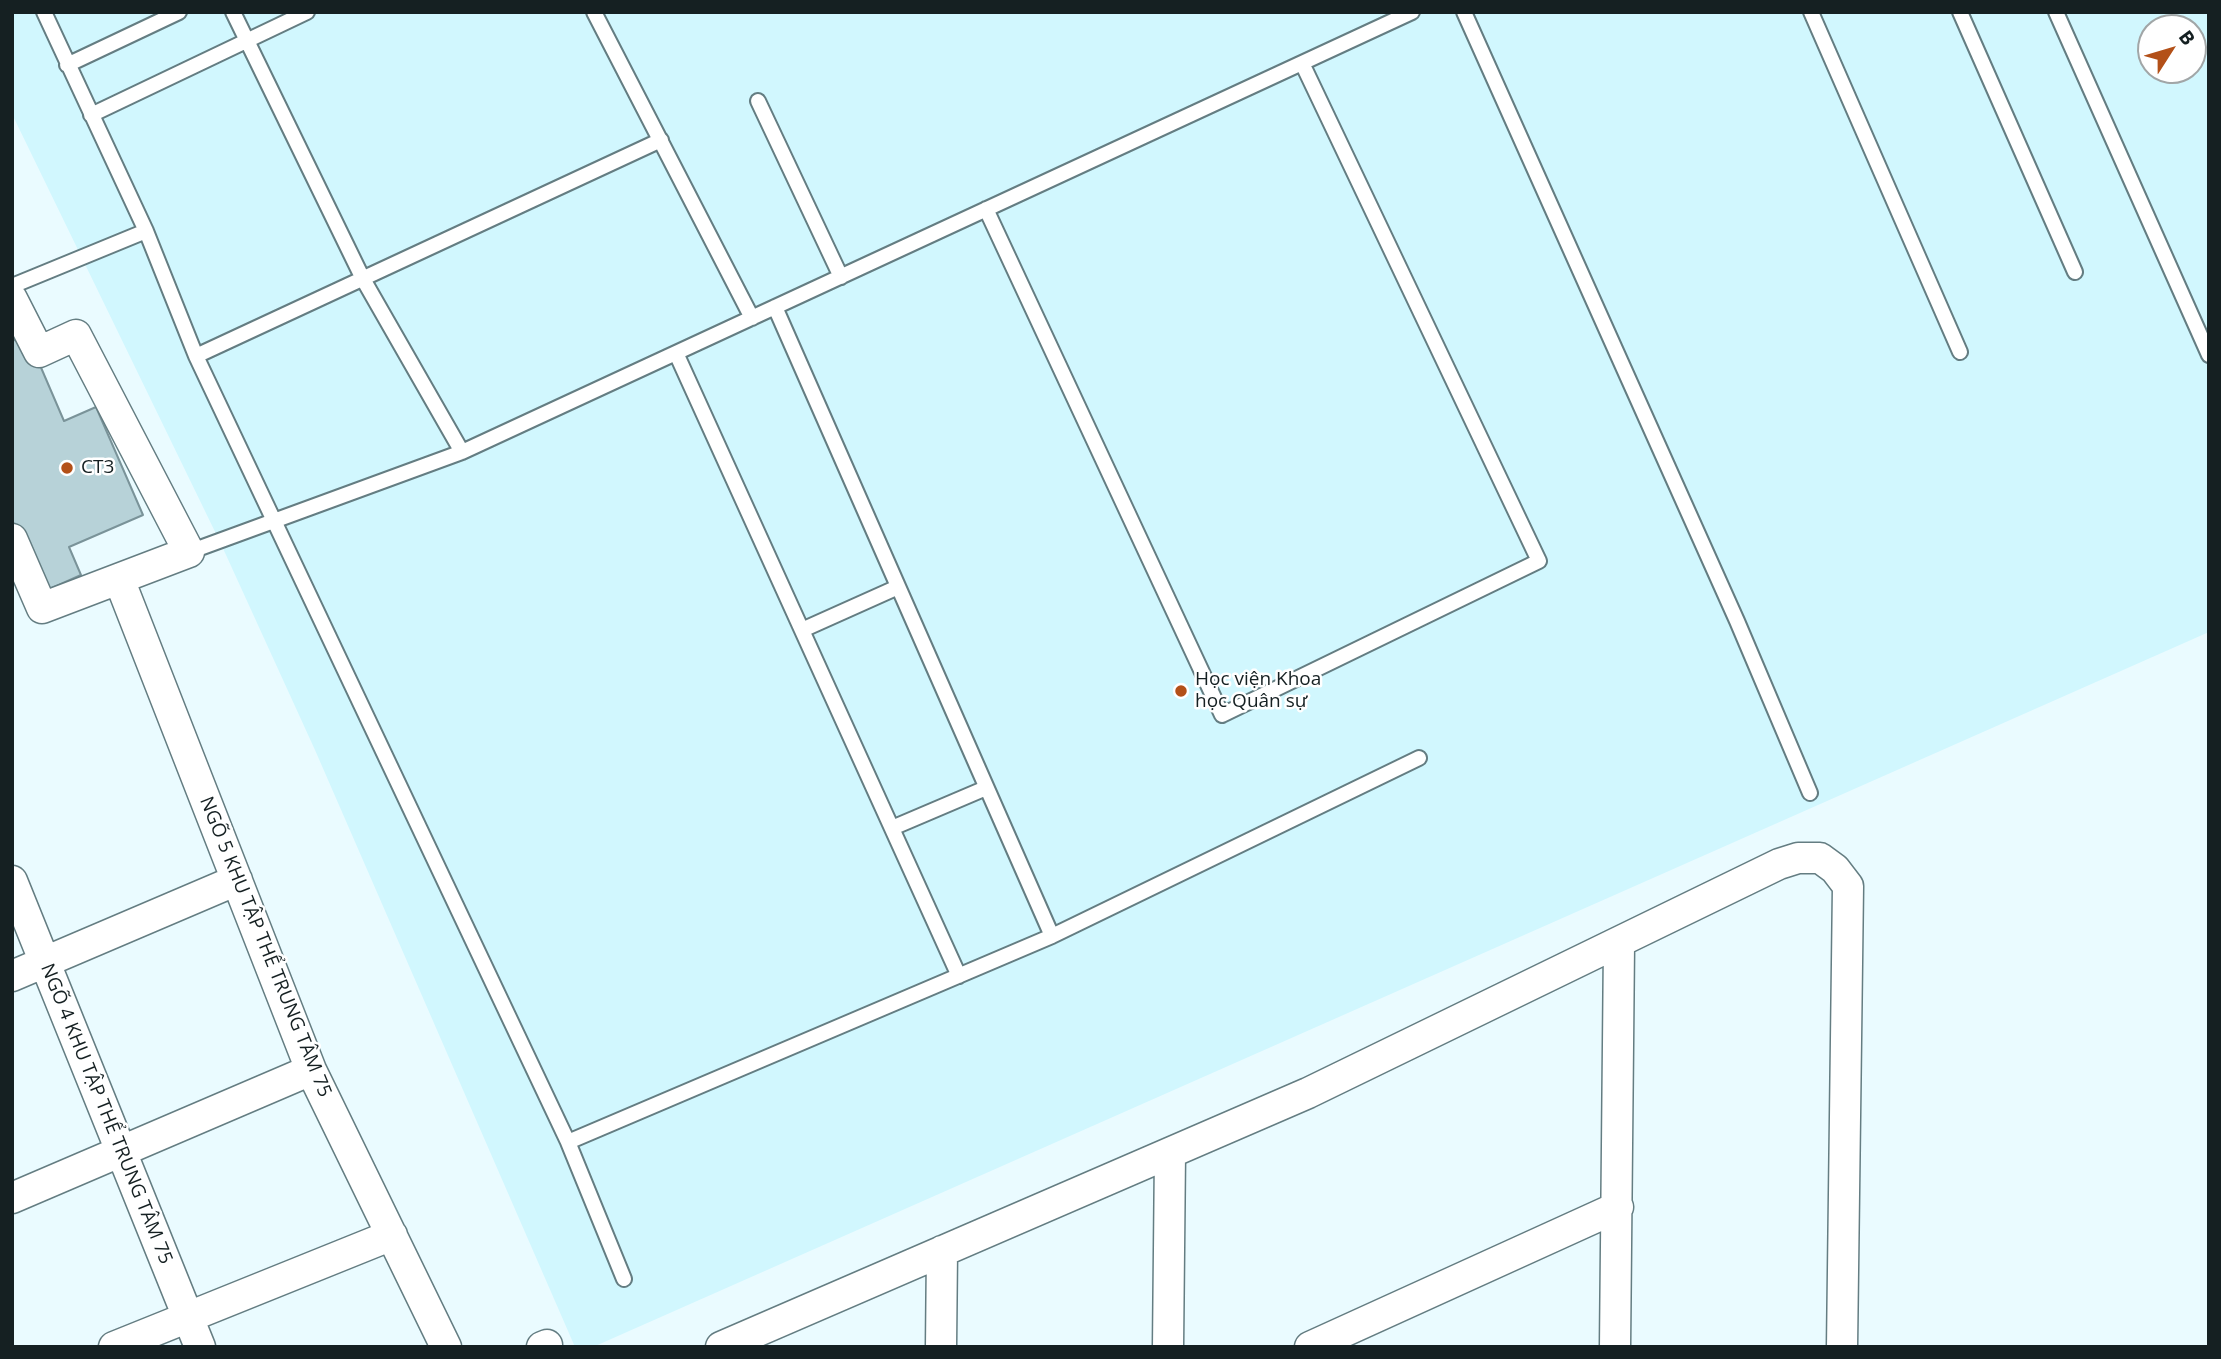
<!DOCTYPE html>
<html>
<head>
<meta charset="utf-8">
<style>
	body { margin:0 }
	#map { position:relative; width:2221px; height:1359px; overflow:hidden; background:#eafbff; font-family:"Open Sans",sans-serif }
	canvas { display:block }
	.frame { position:absolute; inset:0; border:14px solid #152022; pointer-events:none }
	.north { position:absolute; left:2137px; top:14px; width:70px; height:70px; box-sizing:border-box; background:#fff; border:2px solid #a1a6a7; border-radius:50%; rotate:53deg; font-size:19px; font-weight:700; line-height:28px; text-align:center; color:#152022 }
	.north::after { content:''; display:block; margin:auto; width:24px; height:32px; background:#b35018; clip-path:polygon(50% 0,100% 100%,50% 72%,0 100%) }
</style>
</head>
<body>
<div id="map">
<canvas width="2221" height="1359"></canvas>
<div class="frame"></div>
<div class="north">B</div>
</div>
<script>
const ctx = document.querySelector('canvas').getContext('2d');
ctx.lineJoin = 'round';
function paint(path, color) {
  ctx.fillStyle = color;
  ctx.fill(path, 'evenodd');
}
function shape(rows) {
  const path = new Path2D();
  for (const r of rows) {
    path.moveTo(r[0], r[1]);
    for (let i = 2; i < r.length; i += 2) path.lineTo(r[i], r[i + 1]);
  }
  return path;
}
function strokePath(path, color, width, dash) {
  ctx.strokeStyle = color;
  ctx.lineWidth = width;
  ctx.lineCap = dash ? 'butt' : 'round';
  ctx.setLineDash(dash || []);
  ctx.stroke(path);
}
function write(font, color, halo, rows, align = 'center') {
  ctx.font = font + ' "Open Sans",sans-serif';
  ctx.lineWidth = 5;
  ctx.setLineDash([]);
  ctx.textBaseline = 'middle';
  ctx.strokeStyle = halo;
  ctx.fillStyle = color;
  for (const [text, x, y, turn = 0] of rows) {
    ctx.save();
    ctx.translate(x, y);
    ctx.rotate((+turn || 0) * Math.PI / 180);
    ctx.textAlign = isNaN(turn) ? turn : align;
    if (halo) ctx.strokeText(text, 0, 0);
    ctx.fillText(text, 0, 0);
    ctx.restore();
  }
}
paint(shape([
	[12,12,2207,12,2209,632,593,1347,575,1347,315,750,221,544,12,114],
	[2151,28,2193,28,2193,70,2151,70]
]), '#d1f7fe');
const building = shape([
	[27,335,64,421,96,407,143,515,69,547,81,575,43,592,12,520,12,341,27,335]
]);
paint(building, '#b7d2d8');
strokePath(building, '#7a9399', 2);
const service = shape([
	[44,12,146,231,196,356,568,1142,624,1279],
	[233,12,363,279,462,452],
	[594,12,752,318],
	[1464,12,1737,621,1810,793],
	[1811,12,1960,352],
	[1960,12,2075,272],
	[2056,12,2209,355],
	[67,65,179,12],
	[758,101,841,277],
	[91,115,307,12],
	[986,209,1222,715,1539,561,1302,63],
	[12,286,146,231],
	[775,307,1052,936],
	[676,353,959,976],
	[196,356,661,140],
	[189,552,462,452,1412,12],
	[802,630,898,587],
	[892,828,986,788],
	[568,1142,1052,936,1419,758]
]);
const minor = shape([
	[12,299,39,352,76,335,189,552,42,608,12,539],
	[119,579,311,1070,446,1347],
	[12,881,200,1347],
	[12,976,237,880],
	[12,1198,311,1070],
	[114,1347,392,1235],
	[542,1347,547,1345],
	[721,1347,1308,1093,1779,864,1798,858,1820,858,1835,869,1848,886,1842,1347],
	[941,1347,942,1251],
	[1168,1347,1170,1153],
	[1310,1347,1618,1207],
	[1615,1347,1619,944]
]);
strokePath(service, '#647d82', 18);
strokePath(minor, '#647d82', 33);
strokePath(service, '#fff', 14);
strokePath(minor, '#fff', 30);
for (const [x, y, r, color] of [
	[67,468,7,"#b35018"],
	[1181,691,7,"#b35018"]
]) {
  const dot = new Path2D();
  dot.arc(x, y, r, 0, 2 * Math.PI);
  ctx.fillStyle = color;
  ctx.fill(dot);
  strokePath(dot, '#fff', 2.5);
}
write('19px', '#152022', '#fff', [
	["CT3",81,468],
	["Học viện Khoa",1195,680],
	["học Quân sự",1195,702]
], 'left');
write('19px', '#152022', '#fff', [
	["NGÕ 5 KHU TẬP THỂ TRUNG TÂM 75",265,947,68],
	["NGÕ 4 KHU TẬP THỂ TRUNG TÂM 75",106,1114,68]
]);
</script>
</body>
</html>
